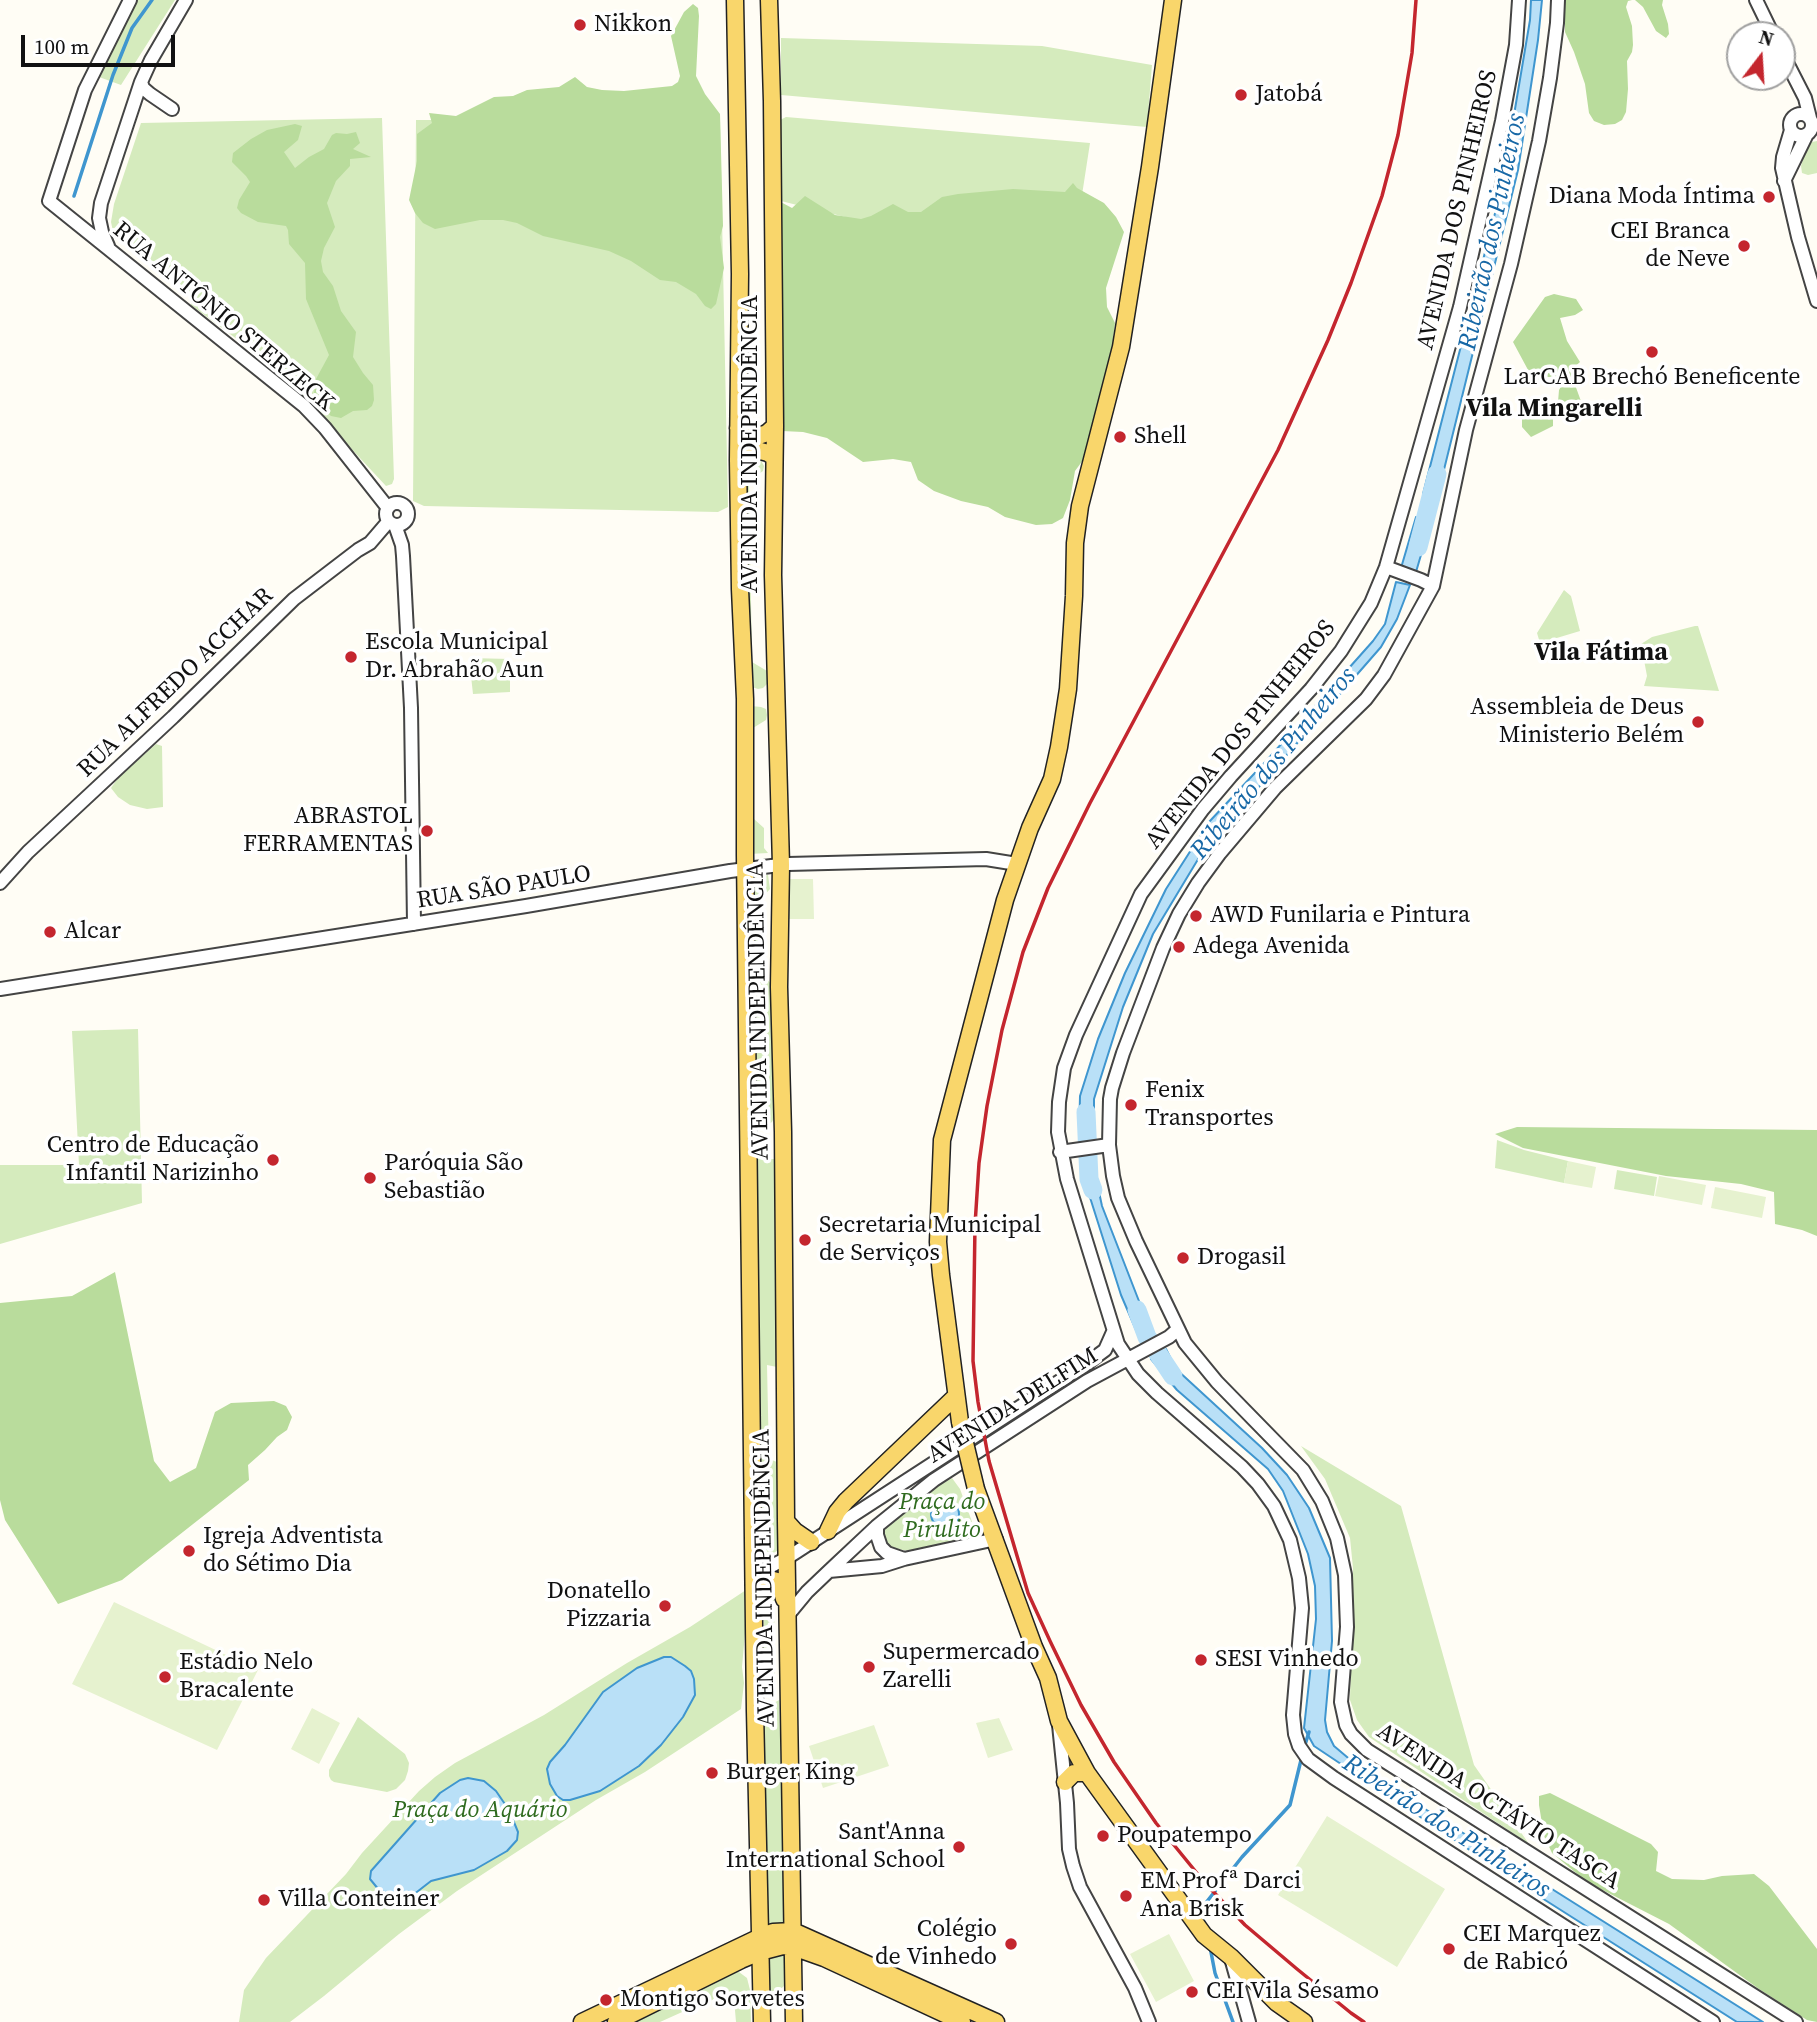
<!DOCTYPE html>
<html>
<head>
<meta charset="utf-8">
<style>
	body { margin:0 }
	#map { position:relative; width:1817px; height:2022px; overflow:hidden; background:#fffdf5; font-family:"Source Serif 4",serif }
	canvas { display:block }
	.north { position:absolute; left:1726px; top:21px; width:70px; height:70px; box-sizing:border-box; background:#fff; border:2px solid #a0a0a0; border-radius:50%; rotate:17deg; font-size:19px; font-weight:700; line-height:28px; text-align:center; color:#111 }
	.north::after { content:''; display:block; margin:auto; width:24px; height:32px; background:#c4262e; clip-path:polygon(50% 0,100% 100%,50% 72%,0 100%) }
	.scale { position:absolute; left:21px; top:35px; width:154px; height:32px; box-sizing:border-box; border:4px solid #111; border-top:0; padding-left:9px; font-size:21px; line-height:24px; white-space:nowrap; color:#111; -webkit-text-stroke:5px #fff; paint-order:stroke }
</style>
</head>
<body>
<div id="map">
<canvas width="1817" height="2022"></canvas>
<div class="north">N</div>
<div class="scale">100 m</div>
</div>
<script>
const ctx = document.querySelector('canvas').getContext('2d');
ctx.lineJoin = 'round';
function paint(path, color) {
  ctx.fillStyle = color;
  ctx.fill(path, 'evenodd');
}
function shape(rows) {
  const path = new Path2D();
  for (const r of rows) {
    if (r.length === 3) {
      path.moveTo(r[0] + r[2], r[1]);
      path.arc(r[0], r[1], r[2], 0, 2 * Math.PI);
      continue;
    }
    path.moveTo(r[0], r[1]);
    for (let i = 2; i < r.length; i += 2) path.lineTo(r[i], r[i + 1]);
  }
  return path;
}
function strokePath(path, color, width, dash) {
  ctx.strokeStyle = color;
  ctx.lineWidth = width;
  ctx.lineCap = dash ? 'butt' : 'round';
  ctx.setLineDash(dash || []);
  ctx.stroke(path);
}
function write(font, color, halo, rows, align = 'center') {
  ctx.font = font + ' "Source Serif 4",serif';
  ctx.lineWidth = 7;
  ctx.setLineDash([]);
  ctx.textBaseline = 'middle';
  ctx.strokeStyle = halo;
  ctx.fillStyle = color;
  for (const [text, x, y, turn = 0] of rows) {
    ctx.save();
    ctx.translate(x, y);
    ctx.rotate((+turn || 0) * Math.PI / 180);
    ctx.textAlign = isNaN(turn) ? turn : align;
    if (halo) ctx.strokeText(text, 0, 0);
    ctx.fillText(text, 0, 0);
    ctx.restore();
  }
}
paint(shape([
	[137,0,175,0,121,85,99,77],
	[781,38,1042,46,1152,65,1147,127,781,95],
	[786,117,1090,143,1070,273,777,200,780,120],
	[382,118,394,479,392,484,386,486,277,369,191,305,192,294,117,232,114,236,111,222,114,204,141,123],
	[416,120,720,120,728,507,718,512,424,506,413,501],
	[1817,141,1817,173,1808,175,1802,173,1801,166,1805,153,1812,142],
	[758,455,764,466,763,471,749,481,752,662,767,671,767,684,763,688,758,689,752,687,749,684,742,462],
	[1564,590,1571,596,1580,631,1540,643,1537,633],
	[1695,626,1698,626,1719,691,1644,686,1647,676,1641,644,1652,637],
	[469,658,510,659,510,692,473,694],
	[751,706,761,707,766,709,767,715,766,720,753,728,754,819,764,828,764,848,768,853,749,854],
	[156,744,162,746,163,807,147,809,130,805,118,797,111,788,118,778],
	[768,875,770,889,756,904,759,970,772,985,774,1118,772,1122,763,1128,756,1125,749,877],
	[138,1029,142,1203,0,1244,0,1165,79,1165,72,1031],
	[1497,1140,1524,1150,1568,1161,1564,1183,1495,1168],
	[765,1149,769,1151,771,1159,774,1159,777,1367,767,1365,769,1459,777,1462,777,1551,758,1561,753,1160,757,1160,758,1154],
	[1617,1170,1657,1177,1654,1196,1614,1189],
	[1301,1446,1401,1506,1474,1765,1529,1844,1369,1737,1357,1720,1350,1700,1353,1568,1350,1538,1325,1479],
	[952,1478,960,1489,978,1538,911,1551,887,1548,879,1534,884,1527,936,1487],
	[764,1583,774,1587,775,1686,772,1691,769,1691,763,1686],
	[746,1590,746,1622,742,1667,744,1683,741,1709,645,1772,596,1800,457,1891,399,1934,324,1996,290,2022,239,2022,244,1990,266,1958,346,1874,362,1853,419,1791,435,1777,455,1763,544,1715,627,1663,690,1627],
	[779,1700,785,1917,781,1926,764,1927,759,1712],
	[358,1717,405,1754,409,1763,408,1771,405,1780,396,1789,387,1792,334,1782,331,1780,329,1776,329,1770],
	[775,1955,784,1955,784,1986,769,2000,767,1961,770,1957],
	[732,1972,739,1972,747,1978,750,1990,751,2022,736,2022,734,1999,728,1995,700,2004,660,2022,631,2022]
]), '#d5ebbd');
paint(shape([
	[1565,0,1632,0,1628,1,1626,7,1632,26,1633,45,1632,52,1627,61,1628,89,1626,112,1622,120,1615,124,1604,125,1594,121,1589,113,1585,84,1574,52,1565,32],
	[1635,0,1663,0,1662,5,1668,24,1669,34,1666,38,1656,31,1643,7],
	[693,4,698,8,699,16,696,76,705,94,720,114,723,226,720,237,724,268,716,304,711,309,705,306,696,294,676,282,660,280,631,261,609,251,543,236,517,223,503,220,480,220,435,229,423,223,415,213,409,200,417,161,417,134,432,123,429,113,456,116,494,97,513,96,527,90,559,87,575,77,587,87,602,90,624,91,672,86,678,82,680,76,671,36,684,12],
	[295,124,302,126,298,140,284,152,295,168,309,157,324,149,332,135,336,133,347,134,356,132,360,143,353,149,371,157,350,159,350,166,336,181,327,203,335,227,324,248,321,261,323,272,333,286,341,311,356,332,353,357,363,373,373,385,374,400,372,406,367,410,353,411,341,418,331,416,321,407,314,394,316,379,329,355,306,299,305,263,289,244,288,230,286,226,258,222,241,213,237,208,239,200,250,182,246,176,232,162,233,153,251,139,267,130],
	[1073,183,1077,188,1104,203,1116,217,1124,232,1106,288,1107,307,1115,323,1113,339,1117,342,1086,456,1075,471,1070,500,1063,518,1052,524,1036,525,1005,517,988,507,961,501,934,491,918,480,911,462,893,459,863,462,827,438,803,432,782,431,777,200,792,208,805,196,835,215,861,219,871,216,893,204,908,212,921,212,942,197,958,194,1013,189,1065,192],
	[1554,294,1576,299,1583,310,1575,315,1560,318,1567,341,1580,362,1570,371,1582,404,1553,416,1553,426,1531,437,1522,427,1522,413,1558,402,1559,390,1562,385,1556,377,1546,377,1534,381,1513,342,1545,297],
	[1517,1127,1817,1130,1817,1236,1802,1230,1775,1224,1774,1192,1741,1184,1666,1176,1523,1148,1495,1134],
	[115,1272,154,1461,170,1482,196,1468,215,1412,231,1403,274,1401,286,1406,292,1417,287,1430,277,1437,265,1450,248,1465,249,1480,122,1580,58,1604,5,1520,0,1500,0,1303,72,1296],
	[1550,1793,1651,1844,1658,1852,1656,1871,1672,1879,1704,1880,1722,1876,1754,1874,1769,1886,1817,1949,1817,2022,1807,2020,1759,1989,1669,1924,1587,1882,1552,1853,1544,1836,1539,1805,1539,1796]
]), '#b9dc9c');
paint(shape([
	[787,879,813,879,814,919,788,919],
	[1568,1161,1596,1167,1592,1188,1564,1183],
	[1659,1176,1706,1185,1702,1205,1655,1196],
	[1715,1187,1766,1197,1762,1218,1711,1208],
	[114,1602,258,1670,217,1750,72,1684],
	[312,1708,340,1723,319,1764,291,1749],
	[999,1718,1013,1750,988,1758,976,1723],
	[874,1725,889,1766,823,1788,809,1746],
	[1327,1816,1445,1889,1397,1967,1278,1895],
	[1169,1934,1194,1981,1156,2002,1130,1954]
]), '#e6f2cf');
const water = shape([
	[1531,0,1542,0,1538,40,1518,170,1436,502,1423,494,1502,186,1530,20,1531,0],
	[1416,517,1430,524,1416,572,1401,568,1416,517],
	[1396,582,1410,585,1397,619,1381,647,1203,851,1153,934,1123,1007,1094,1099,1094,1138,1079,1138,1080,1096,1098,1039,1125,973,1166,889,1209,822,1267,760,1373,641,1385,624,1396,582],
	[1093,1164,1102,1206,1151,1332,1139,1337,1121,1295,1080,1166,1093,1164],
	[1166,1349,1176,1369,1262,1448,1287,1475,1309,1508,1330,1558,1332,1641,1325,1720,1327,1732,1334,1746,1360,1768,1763,2022,1737,2022,1534,1893,1314,1746,1304,1728,1316,1619,1315,1586,1308,1554,1283,1491,1268,1469,1177,1390,1151,1359,1166,1349],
	[945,1514,14],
	[664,1657,671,1657,685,1666,691,1671,694,1679,695,1695,683,1717,661,1745,639,1766,600,1791,570,1800,563,1800,557,1796,550,1784,547,1769,550,1762,565,1745,603,1692,637,1668,664,1657],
	[468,1778,484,1781,496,1791,509,1810,518,1832,517,1840,507,1851,474,1870,431,1881,413,1895,400,1898,379,1890,370,1879,371,1871,440,1793,460,1780,468,1778]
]);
paint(water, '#b9e0f7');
strokePath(water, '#3f96cf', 2);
strokePath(shape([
	[74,196,113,75,132,28,152,0],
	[1304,1748,1309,1732],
	[1204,1923,1201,1909,1242,1857,1290,1805,1302,1756],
	[1210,1947,1215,1973,1233,2022]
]), '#3f96cf', 3.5);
strokePath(shape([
	[1418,547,1437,474],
	[1086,1112,1089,1179,1093,1190],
	[1137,1310,1147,1337,1173,1376]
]), '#b9e0f7', 19);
const minor = shape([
	[130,0,85,90,49,201,304,406,325,428,388,508],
	[1519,0,1516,45,1502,121,1460,307,1386,567,1371,603,1341,651,1311,689,1231,776,1203,809,1141,894,1076,1035,1064,1068,1059,1102,1058,1132,1067,1179,1118,1344,1138,1374,1157,1393,1242,1467,1258,1484,1274,1506,1290,1540,1299,1578,1302,1608,1293,1715,1295,1734,1299,1746,1308,1759,1334,1778,1713,2022],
	[1558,0,1557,23,1550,78,1539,141,1511,264,1466,430,1433,586,1384,675,1366,699,1275,788,1220,853,1198,883,1179,914,1163,948,1123,1053,1112,1088,1110,1099,1109,1145,1113,1176,1118,1198,1136,1241,1185,1343,1217,1382,1303,1470,1322,1501,1337,1538,1345,1575,1347,1627,1341,1702,1346,1725,1351,1734,1367,1750,1796,2022],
	[1756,0,1773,35],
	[1782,53,1805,98,1810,118],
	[141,82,143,88,150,94,172,109],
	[1801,125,11],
	[1791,130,1783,157,1782,168,1798,237,1817,301],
	[1784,181,1807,134],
	[108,246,102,232,99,218,101,203,141,82,151,60,186,0],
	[397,514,11],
	[395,525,402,545,403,556,411,708,414,924],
	[1386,567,1421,580,1433,586],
	[0,883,28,852,173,717,294,599,358,550,370,543,388,522],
	[0,989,526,906,730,871,788,864,986,859,1017,864],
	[1060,1152,1109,1145],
	[877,1526,877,1535,881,1547,887,1553,904,1559],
	[829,1571,882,1566,904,1559,996,1539],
	[754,1575,787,1558,1086,1364,1105,1350,1113,1332],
	[788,1615,807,1592,829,1571,877,1526,934,1480,1087,1381,1169,1337,1177,1330],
	[1059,1725,1067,1803,1069,1849,1073,1866,1080,1887,1135,1988,1149,2022],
	[1231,1958,1249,2022]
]);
const major = shape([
	[735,0,740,274,738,460,740,589,745,699,745,855,755,1711,762,2022],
	[769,0,772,101,775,426,773,575,781,865,779,987,783,1132,786,1521,794,2022],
	[738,428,746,435,756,437,767,433,775,426],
	[738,460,744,453,753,449,768,453,774,457],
	[960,1422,941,1275,938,1242,942,1140,1005,900,1030,828,1052,779,1059,747,1068,689,1074,596,1075,543,1080,506,1121,347,1150,167,1173,0],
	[976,1489,1034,1647,1048,1678,1059,1721,1087,1773,1204,1935,1231,1957,1277,2003,1304,2022],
	[786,1521,795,1531,811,1542],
	[828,1531,837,1512,846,1501,956,1396],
	[754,1575,777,1581,780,1584,784,1599],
	[1065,1782,1074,1773,1087,1773],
	[582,2022,760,1937,773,1932,793,1931,996,2022],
	[616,2022,741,1960,760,1952,783,1946,793,1947,824,1958,962,2022]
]);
strokePath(minor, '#444', 16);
strokePath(major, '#222', 19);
strokePath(minor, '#fff', 12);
strokePath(major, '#f9d66b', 16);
strokePath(shape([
	[1364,2022,1351,2013,1297,1969,1245,1925,1205,1883,1156,1823,1114,1762,1081,1705,1050,1641,1028,1593,989,1461,978,1402,973,1361,975,1225,979,1163,987,1106,1002,1030,1023,952,1048,888,1090,803,1278,450,1328,340,1351,283,1382,196,1398,135,1412,53,1416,0]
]), '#c4262e', 3.5);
const majorBridge = shape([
	[960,1422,976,1489]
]);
strokePath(majorBridge, '#222', 19, []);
strokePath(majorBridge, '#f9d66b', 16);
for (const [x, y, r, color] of [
	[580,25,7,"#c4262e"],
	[1241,95,7,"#c4262e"],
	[1769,197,7,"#c4262e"],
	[1744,246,7,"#c4262e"],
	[1652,352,7,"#c4262e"],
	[1120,437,7,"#c4262e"],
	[351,657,7,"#c4262e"],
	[1698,722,7,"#c4262e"],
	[427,831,7,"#c4262e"],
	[1196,916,7,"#c4262e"],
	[50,932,7,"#c4262e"],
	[1179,947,7,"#c4262e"],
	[1131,1105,7,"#c4262e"],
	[273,1160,7,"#c4262e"],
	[370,1178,7,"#c4262e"],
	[805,1240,7,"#c4262e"],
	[1183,1258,7,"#c4262e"],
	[189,1551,7,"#c4262e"],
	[665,1606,7,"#c4262e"],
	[1201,1660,7,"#c4262e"],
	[869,1667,7,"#c4262e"],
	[165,1677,7,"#c4262e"],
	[712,1773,7,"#c4262e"],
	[1103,1836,7,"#c4262e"],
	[959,1847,7,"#c4262e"],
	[1126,1896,7,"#c4262e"],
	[264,1900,7,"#c4262e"],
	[1011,1944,7,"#c4262e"],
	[1449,1949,7,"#c4262e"],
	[1192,1992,7,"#c4262e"],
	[606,2000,7,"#c4262e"]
]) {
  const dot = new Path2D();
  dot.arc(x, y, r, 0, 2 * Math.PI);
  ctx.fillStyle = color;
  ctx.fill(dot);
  strokePath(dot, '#fff', 2.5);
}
write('24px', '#111', '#fff', [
	["Nikkon",594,25],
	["Jatobá",1255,95],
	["Diana Moda Íntima",1755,197,"right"],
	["CEI Branca",1730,232,"right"],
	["de Neve",1730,260,"right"],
	["LarCAB Brechó Beneficente",1652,378,"center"],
	["Shell",1134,437],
	["Escola Municipal",365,643],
	["Dr. Abrahão Aun",365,671],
	["Assembleia de Deus",1684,708,"right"],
	["Ministerio Belém",1684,736,"right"],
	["ABRASTOL",413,817,"right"],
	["FERRAMENTAS",413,845,"right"],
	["AWD Funilaria e Pintura",1210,916],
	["Alcar",64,932],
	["Adega Avenida",1193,947],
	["Fenix",1145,1091],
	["Transportes",1145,1119],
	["Centro de Educação",259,1146,"right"],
	["Infantil Narizinho",259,1174,"right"],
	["Paróquia São",384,1164],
	["Sebastião",384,1192],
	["Secretaria Municipal",819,1226],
	["de Serviços",819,1254],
	["Drogasil",1197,1258],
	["Igreja Adventista",203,1537],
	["do Sétimo Dia",203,1565],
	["Donatello",651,1592,"right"],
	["Pizzaria",651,1620,"right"],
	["Supermercado",883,1653],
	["Zarelli",883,1681],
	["SESI Vinhedo",1215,1660],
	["Estádio Nelo",179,1663],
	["Bracalente",179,1691],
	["Burger King",726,1773],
	["Sant'Anna",945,1833,"right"],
	["International School",945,1861,"right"],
	["Poupatempo",1117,1836],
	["EM Profª Darci",1140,1882],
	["Ana Brisk",1140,1910],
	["Villa Conteiner",278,1900],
	["Colégio",997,1930,"right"],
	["de Vinhedo",997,1958,"right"],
	["CEI Marquez",1463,1935],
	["de Rabicó",1463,1963],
	["CEI Vila Sésamo",1206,1992],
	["Montigo Sorvetes",620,2000]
], 'left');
write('24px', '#111', '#fff', [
	["AVENIDA DOS PINHEIROS",1458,210,-77],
	["RUA ANTÔNIO STERZECK",223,317,40],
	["AVENIDA INDEPENDÊNCIA",751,444,-90],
	["RUA ALFREDO ACCHAR",176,683,-44],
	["AVENIDA DOS PINHEIROS",1241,735,-51],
	["RUA SÃO PAULO",504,888,-9],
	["AVENIDA INDEPENDÊNCIA",759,1011,-91],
	["AVENIDA DELFIM",1013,1406,-32],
	["AVENIDA INDEPENDÊNCIA",765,1578,-91],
	["AVENIDA OCTÁVIO TASCA",1498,1807,33]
]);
write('italic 24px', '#2f6b1f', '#fff', [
	["Praça do",942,1503],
	["Pirulito",942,1531],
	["Praça do Aquário",480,1811]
]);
write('italic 26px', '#1768a6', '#fff', [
	["Ribeirão dos Pinheiros",1493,232,-78],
	["Ribeirão dos Pinheiros",1274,764,-50],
	["Ribeirão dos Pinheiros",1446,1827,33]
]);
write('bold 26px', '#111', '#fff', [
	["Vila Mingarelli",1554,409],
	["Vila Fátima",1601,653]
]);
</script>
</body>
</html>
